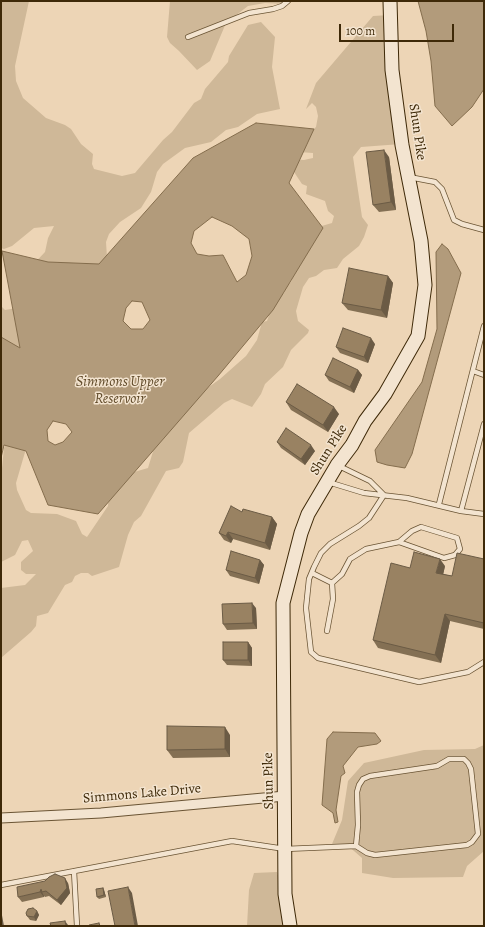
<!DOCTYPE html>
<html>
<head>
<meta charset="utf-8">
<style>
	body { margin:0 }
	#map { position:relative; width:485px; height:927px; overflow:hidden; background:#edd5b6; font-family:Alegreya,serif }
	canvas { display:block }
	.frame { position:absolute; inset:0; border:2px solid #3e2908; pointer-events:none }
	.scale { position:absolute; left:339px; top:24px; width:115px; height:18px; box-sizing:border-box; border:2px solid #3e2908; border-top:0; padding-left:5px; font-size:12px; line-height:14px; white-space:nowrap; color:#3e2908; -webkit-text-stroke:3px #f3e4d0; paint-order:stroke }
</style>
</head>
<body>
<div id="map">
<canvas width="485" height="927"></canvas>
<div class="frame"></div>
<div class="scale">100 m</div>
</div>
<script>
const ctx = document.querySelector('canvas').getContext('2d');
ctx.lineJoin = 'round';
function paint(path, color) {
  ctx.fillStyle = color;
  ctx.fill(path, 'evenodd');
}
function shape(rows) {
  const path = new Path2D();
  for (const r of rows) {
    path.moveTo(r[0], r[1]);
    for (let i = 2; i < r.length; i += 2) path.lineTo(r[i], r[i + 1]);
  }
  return path;
}
function strokePath(path, color, width, dash) {
  ctx.strokeStyle = color;
  ctx.lineWidth = width;
  ctx.lineCap = dash ? 'butt' : 'round';
  ctx.setLineDash(dash || []);
  ctx.stroke(path);
}
function write(font, color, halo, rows, align = 'center') {
  ctx.font = font + ' Alegreya,serif';
  ctx.lineWidth = 3;
  ctx.setLineDash([]);
  ctx.textBaseline = 'middle';
  ctx.strokeStyle = halo;
  ctx.fillStyle = color;
  for (const [text, x, y, turn = 0] of rows) {
    ctx.save();
    ctx.translate(x, y);
    ctx.rotate((+turn || 0) * Math.PI / 180);
    ctx.textAlign = isNaN(turn) ? turn : align;
    if (halo) ctx.strokeText(text, 0, 0);
    ctx.fillText(text, 0, 0);
    ctx.restore();
  }
}
paint(shape([
	[1,1,29,1,15,66,16,81,23,98,46,118,65,125,71,129,81,144,93,154,92,164,94,169,122,176,135,173,163,140,172,132,194,103,201,99,205,89,228,62,229,56,248,25,261,22,275,37,272,67,280,109,257,114,238,127,226,130,211,142,185,148,163,164,157,172,151,192,141,208,120,222,109,234,106,242,107,258,99,268,27,271,45,252,48,238,54,226,34,228,12,246,4,249,1,248],
	[170,1,290,1,286,4,265,3,248,6,226,23,210,61,197,70,179,51,170,43,167,37],
	[391,15,401,144,361,147,353,157,362,217,368,225,364,237,359,246,343,259,337,268,324,270,316,276,309,278,303,287,296,311,298,321,309,330,308,333,291,350,283,367,265,384,261,394,252,407,232,399,224,403,189,433,183,462,179,468,166,471,141,516,134,522,128,535,119,567,92,576,88,573,81,573,75,576,72,582,65,585,48,613,37,616,36,626,31,632,1,658,1,588,25,585,36,574,26,574,21,570,21,562,33,551,28,540,22,541,15,555,1,562,1,478,4,448,9,439,28,442,16,483,17,490,26,510,31,513,57,514,76,521,82,534,87,537,108,506,109,491,117,477,148,468,154,448,199,394,220,379,246,356,257,340,262,322,267,321,276,295,284,293,286,286,291,282,308,230,332,223,334,216,328,211,325,201,306,194,307,186,302,184,294,172,274,158,304,160,313,158,313,153,299,152,300,145,307,145,307,135,316,127,318,116,316,107,312,103,306,109,316,83,373,16],
	[1,306,5,310,17,308,20,347,13,358,1,362],
	[484,745,484,851,467,866,463,877,393,878,362,873,362,858,346,844,332,844,342,820,348,781,364,763,424,750,475,749],
	[277,872,291,926,247,926,249,890,254,873]
]), '#cfb898');
const water = shape([
	[418,1,484,1,484,89,472,107,452,126,435,106,431,61,426,31,418,1],
	[256,123,314,129,289,183,323,228,273,310,218,376,98,514,48,505,26,451,4,445,1,458,1,337,20,348,2,251,48,262,99,264,193,158,256,123],
	[212,217,232,226,249,239,252,256,246,275,237,282,223,255,209,256,197,254,191,243,194,231,212,217],
	[132,301,142,302,150,320,143,329,131,329,123,321,126,308,132,301],
	[53,421,66,424,72,432,63,442,55,445,48,441,47,430,53,421],
	[442,244,448,249,461,273,412,454,405,468,387,465,377,462,375,450,422,382,437,329,436,252,442,244],
	[333,732,375,733,381,741,377,744,358,747,343,766,345,773,341,776,336,810,338,822,335,823,333,813,322,805,327,739,333,732]
]);
paint(water, '#b29b7b');
strokePath(water, '#846d4d', 1);
const lane = shape([
	[188,37,249,13,273,9,282,6,288,1],
	[409,177,435,182,442,189,454,220,462,224,484,230],
	[473,371,484,375],
	[339,466,370,481,384,495],
	[328,482,364,493,407,498,461,511,484,514],
	[384,495,369,518,359,526,330,544,321,553,314,567,309,579,306,608,311,652,318,658,419,682,468,672,484,662],
	[439,504,484,326],
	[461,511,484,424],
	[312,573,332,583,342,574,350,559,366,549,399,542,412,531,421,527,457,538,460,549,455,555,444,558,399,542],
	[327,631,333,599,332,583],
	[74,871,77,926],
	[1,885,232,841,285,849,356,846,367,853,375,855,467,845,472,842,478,834,471,769,468,763,464,759,449,759,437,766,370,776,363,779,359,785,357,792,358,825,356,846]
]);
const street = shape([
	[1,818,101,813,285,796]
]);
const secondary = shape([
	[290,926,285,894,283,603,301,533,308,514,337,465,352,445,365,421,385,394,418,336,425,285,421,241,402,145,392,70,390,1]
]);
strokePath(lane, '#6a5434', 6);
strokePath(street, '#6a5434', 11);
strokePath(secondary, '#3e2908', 15);
strokePath(lane, '#f3e4d0', 4.5);
strokePath(street, '#f3e4d0', 9);
strokePath(secondary, '#f3e4d0', 13);
paint(shape([
	[389,157,396,210,379,212,373,205],
	[388,276,393,283,387,318,348,310,342,303],
	[375,344,368,363,340,353,336,347],
	[358,370,362,375,354,393,329,381,325,375],
	[286,402,339,414,328,432,291,410],
	[277,442,315,451,305,465,281,448],
	[242,512,272,517,277,524,270,550,233,539,231,543,224,540,219,533],
	[484,559,484,629,450,621,441,663,378,648,373,640,445,566,443,574,452,576],
	[260,560,264,565,259,584,230,576,226,570],
	[256,608,257,629,227,630,223,624],
	[248,642,252,648,252,666,227,665,223,660],
	[230,735,230,757,173,758,167,750],
	[68,883,70,893,61,905,49,896,45,897,44,896,44,897,22,902,18,897],
	[103,888,104,890,106,897,99,899,97,897],
	[37,911,39,915,36,921,30,920,27,916]
]), '#847054');
paint(shape([
	[384,150,389,157,396,210,391,202],
	[388,276,393,283,387,318,381,310],
	[371,338,375,344,368,363,364,357],
	[358,370,362,375,354,393,350,387],
	[334,407,339,414,328,432,323,425],
	[311,445,315,451,305,465,301,459],
	[272,517,277,524,270,550,265,543],
	[228,532,233,539,231,543,226,536],
	[440,559,445,566,442,580,436,573],
	[260,560,264,565,259,584,255,578],
	[252,603,256,608,257,629,253,623],
	[445,614,450,621,441,663,435,655],
	[248,642,252,648,252,666,248,660],
	[225,727,230,735,230,757,225,749],
	[65,878,68,883,70,893,61,905,57,900],
	[128,887,132,893,138,926,135,926],
	[103,888,104,890,106,897,104,895],
	[41,889,42,892,44,896,44,897,40,892],
	[1,910,4,926,1,926],
	[37,911,39,915,36,921,34,917],
	[65,921,68,925,68,926,66,926]
]), '#6b5b45');
const building = shape([
	[384,150,391,202,373,205,366,152,384,150],
	[349,268,388,276,381,310,342,303,349,268],
	[343,328,371,338,364,357,336,347,343,328],
	[333,358,358,370,350,387,325,375,333,358],
	[297,384,334,407,323,425,286,402,297,384],
	[286,428,311,445,301,459,277,442,286,428],
	[231,506,242,512,243,509,272,517,265,543,228,532,226,536,219,533,231,506],
	[231,551,260,560,255,578,226,570,231,551],
	[414,552,440,559,436,573,452,576,457,553,484,559,484,623,445,614,435,655,373,640,391,563,410,568,414,552],
	[252,603,253,623,223,624,222,604,252,603],
	[223,642,248,642,248,660,223,660,223,642],
	[167,726,225,727,225,749,167,750,167,726],
	[55,874,65,878,67,888,57,900,46,891,42,892,41,889,40,892,18,897,17,887,45,881,49,877,55,874],
	[128,887,135,926,115,926,108,891,128,887],
	[103,888,104,895,97,897,96,889,103,888],
	[33,908,37,911,34,917,27,916,26,913,28,909,33,908],
	[65,921,66,926,51,926,50,923,65,921],
	[99,923,100,926,89,926,89,925,99,923]
]);
paint(building, '#998262');
strokePath(building, '#6b5b45', 1);
write('14px', '#3e2908', '#f3e4d0', [
	["Shun Pike",417,132,82],
	["Shun Pike",329,450,-58],
	["Shun Pike",269,781,-91],
	["Simmons Lake Drive",142,794,-5]
]);
write('italic 15px', '#614b2a', '#f3e4d0', [
	["Simmons Upper",120,382],
	["Reservoir",120,399]
]);
</script>
</body>
</html>
